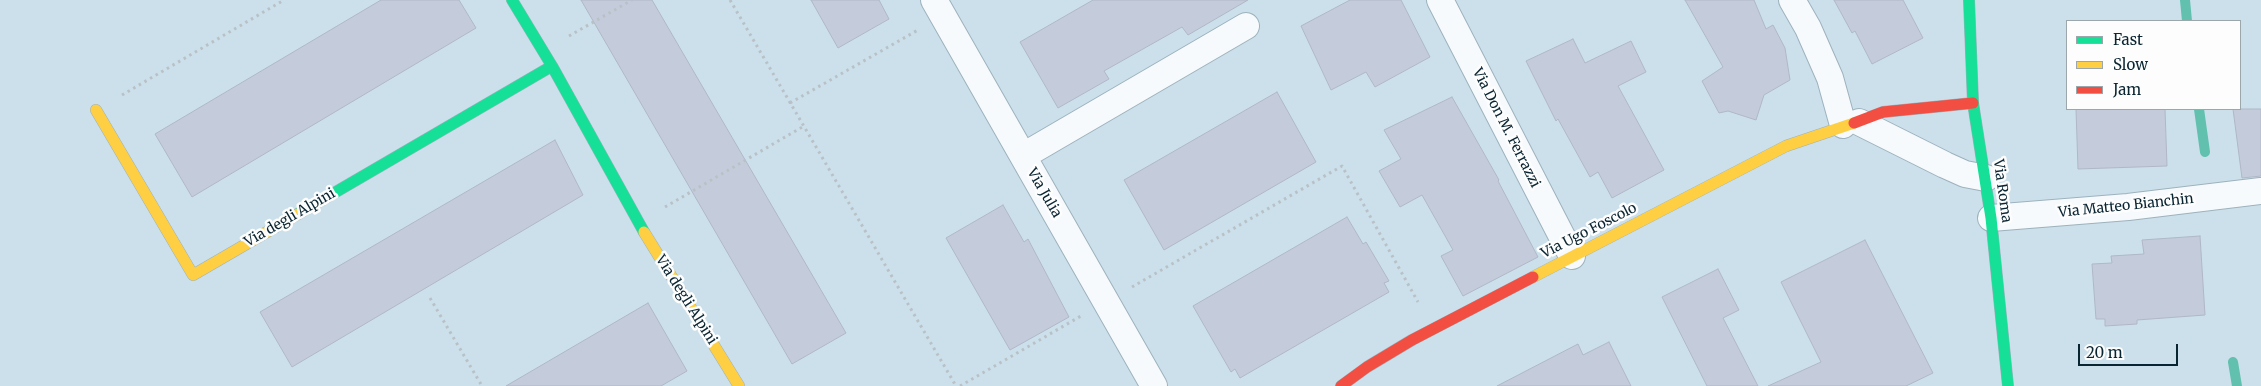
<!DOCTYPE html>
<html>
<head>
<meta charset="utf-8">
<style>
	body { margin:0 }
	#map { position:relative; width:2261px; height:386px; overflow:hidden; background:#cbe0eb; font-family:Merriweather,serif }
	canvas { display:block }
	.legend { position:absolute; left:2066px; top:20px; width:175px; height:90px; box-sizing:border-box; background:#fdfdfd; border:1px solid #9ca7ac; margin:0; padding:6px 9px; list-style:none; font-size:15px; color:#0a2532 }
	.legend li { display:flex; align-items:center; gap:10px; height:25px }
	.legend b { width:25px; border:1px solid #9ca7ac }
	.scale { position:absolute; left:2078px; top:344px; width:100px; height:22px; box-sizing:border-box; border:2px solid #0a2532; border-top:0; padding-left:6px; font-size:15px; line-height:18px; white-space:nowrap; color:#0a2532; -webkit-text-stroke:4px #fdfdfd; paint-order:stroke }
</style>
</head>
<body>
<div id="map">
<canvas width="2261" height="386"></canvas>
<ul class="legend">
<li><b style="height:6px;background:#16e098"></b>Fast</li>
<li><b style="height:6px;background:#ffcf43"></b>Slow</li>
<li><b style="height:6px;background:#f24e42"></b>Jam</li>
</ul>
<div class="scale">20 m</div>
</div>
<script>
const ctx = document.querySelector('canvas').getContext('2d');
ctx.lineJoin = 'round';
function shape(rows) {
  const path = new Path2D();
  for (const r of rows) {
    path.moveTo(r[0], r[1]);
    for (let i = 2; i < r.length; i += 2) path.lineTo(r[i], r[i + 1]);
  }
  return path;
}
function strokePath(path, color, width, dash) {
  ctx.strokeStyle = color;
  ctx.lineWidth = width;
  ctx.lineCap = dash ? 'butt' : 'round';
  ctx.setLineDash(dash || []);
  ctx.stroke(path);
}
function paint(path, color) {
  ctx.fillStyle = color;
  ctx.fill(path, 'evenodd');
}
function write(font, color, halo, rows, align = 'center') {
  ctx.font = font + ' Merriweather,serif';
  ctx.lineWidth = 5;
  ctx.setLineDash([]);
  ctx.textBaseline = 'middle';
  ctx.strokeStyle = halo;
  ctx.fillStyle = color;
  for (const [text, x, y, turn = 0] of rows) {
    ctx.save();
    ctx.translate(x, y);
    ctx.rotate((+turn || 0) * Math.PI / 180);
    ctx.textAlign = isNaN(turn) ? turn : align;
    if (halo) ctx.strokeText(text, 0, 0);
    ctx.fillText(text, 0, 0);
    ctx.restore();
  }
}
strokePath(shape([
	[2185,0,2187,21],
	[2199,109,2205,152],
	[2233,362,2237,386]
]), '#62c0af', 10);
const building = shape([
	[381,0,459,0,476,28,192,197,155,134,381,0],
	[581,0,652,0,846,333,792,364,581,0],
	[811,0,879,0,889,19,838,48,811,0],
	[1093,0,1248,0,1188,35,1182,27,1104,71,1109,79,1058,108,1020,42,1093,0],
	[1350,0,1401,0,1430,57,1375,87,1366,72,1331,90,1301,26,1350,0],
	[1685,0,1754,0,1766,29,1773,25,1785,48,1790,80,1764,95,1756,120,1728,111,1719,113,1702,81,1723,67,1685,0],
	[1834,0,1903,0,1923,38,1872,64,1855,31,1852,33,1834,0],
	[1573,39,1585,63,1631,41,1646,72,1618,86,1664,170,1612,198,1598,172,1590,177,1558,119,1556,121,1526,61,1573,39],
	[1277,92,1316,162,1164,250,1124,180,1277,92],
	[1452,97,1499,180,1498,181,1538,257,1463,296,1441,256,1453,250,1422,195,1400,207,1379,171,1401,159,1384,130,1452,97],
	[2076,109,2165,109,2167,166,2078,169,2076,109],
	[2233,109,2261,109,2261,176,2242,178,2233,109],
	[555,140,583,195,292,367,260,312,555,140],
	[1003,205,1024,242,1028,239,1069,317,1010,350,946,238,1003,205],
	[1347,217,1363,244,1366,242,1389,281,1384,283,1389,292,1240,378,1235,369,1231,372,1193,306,1347,217],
	[2200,236,2205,315,2137,320,2137,324,2105,326,2105,319,2096,319,2092,264,2112,263,2111,256,2144,254,2142,240,2200,236],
	[1865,240,1933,373,1906,386,1768,386,1821,362,1781,282,1865,240],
	[1718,269,1739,310,1723,318,1758,386,1707,386,1662,297,1718,269],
	[648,303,687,371,661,386,506,386,648,303],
	[1609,342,1631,386,1497,386,1578,344,1583,355,1609,342]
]);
paint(building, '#c4ccdc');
strokePath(building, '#b0b7c7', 1);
const street = shape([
	[934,0,1154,386],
	[1440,0,1572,256],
	[1792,0,1808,28,1830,78,1843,125],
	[1859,122,1945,165,1965,174,1986,178],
	[1023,156,1246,26],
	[1991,218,2128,207,2261,191]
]);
const fast = shape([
	[512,0,552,66,644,232],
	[1969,0,1973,103,1991,218,2008,386],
	[298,214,552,66]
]);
const slow = shape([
	[96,110,193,275,298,214],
	[644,232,739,386],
	[1533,277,1786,146,1854,123]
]);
const jam = shape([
	[1854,123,1883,112,1973,103],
	[1341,386,1367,367,1412,340,1533,277]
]);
strokePath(street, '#9db2bd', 28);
strokePath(fast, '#9db2bd', 12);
strokePath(slow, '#9db2bd', 12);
strokePath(jam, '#9db2bd', 12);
strokePath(shape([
	[730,0,956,386],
	[569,36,632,0],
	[122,95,284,0],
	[790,103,918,30],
	[665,207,804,126],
	[1132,287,1342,166,1418,302],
	[430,298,482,386],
	[960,386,1081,316]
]), '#b9c1c7', 3, [2.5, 4]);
strokePath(street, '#f7fafc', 26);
strokePath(fast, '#16e098', 11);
strokePath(slow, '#ffcf43', 11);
strokePath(jam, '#f24e42', 11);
write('14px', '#0a2532', '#fdfdfd', [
	["Via Don M. Ferrazzi",1506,128,63],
	["Via Roma",2002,191,82],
	["Via Julia",1044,193,60],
	["Via Matteo Bianchin",2126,206,-6],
	["Via degli Alpini",290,218,-30],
	["Via Ugo Foscolo",1589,231,-27],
	["Via degli Alpini",686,300,58]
]);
</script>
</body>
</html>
